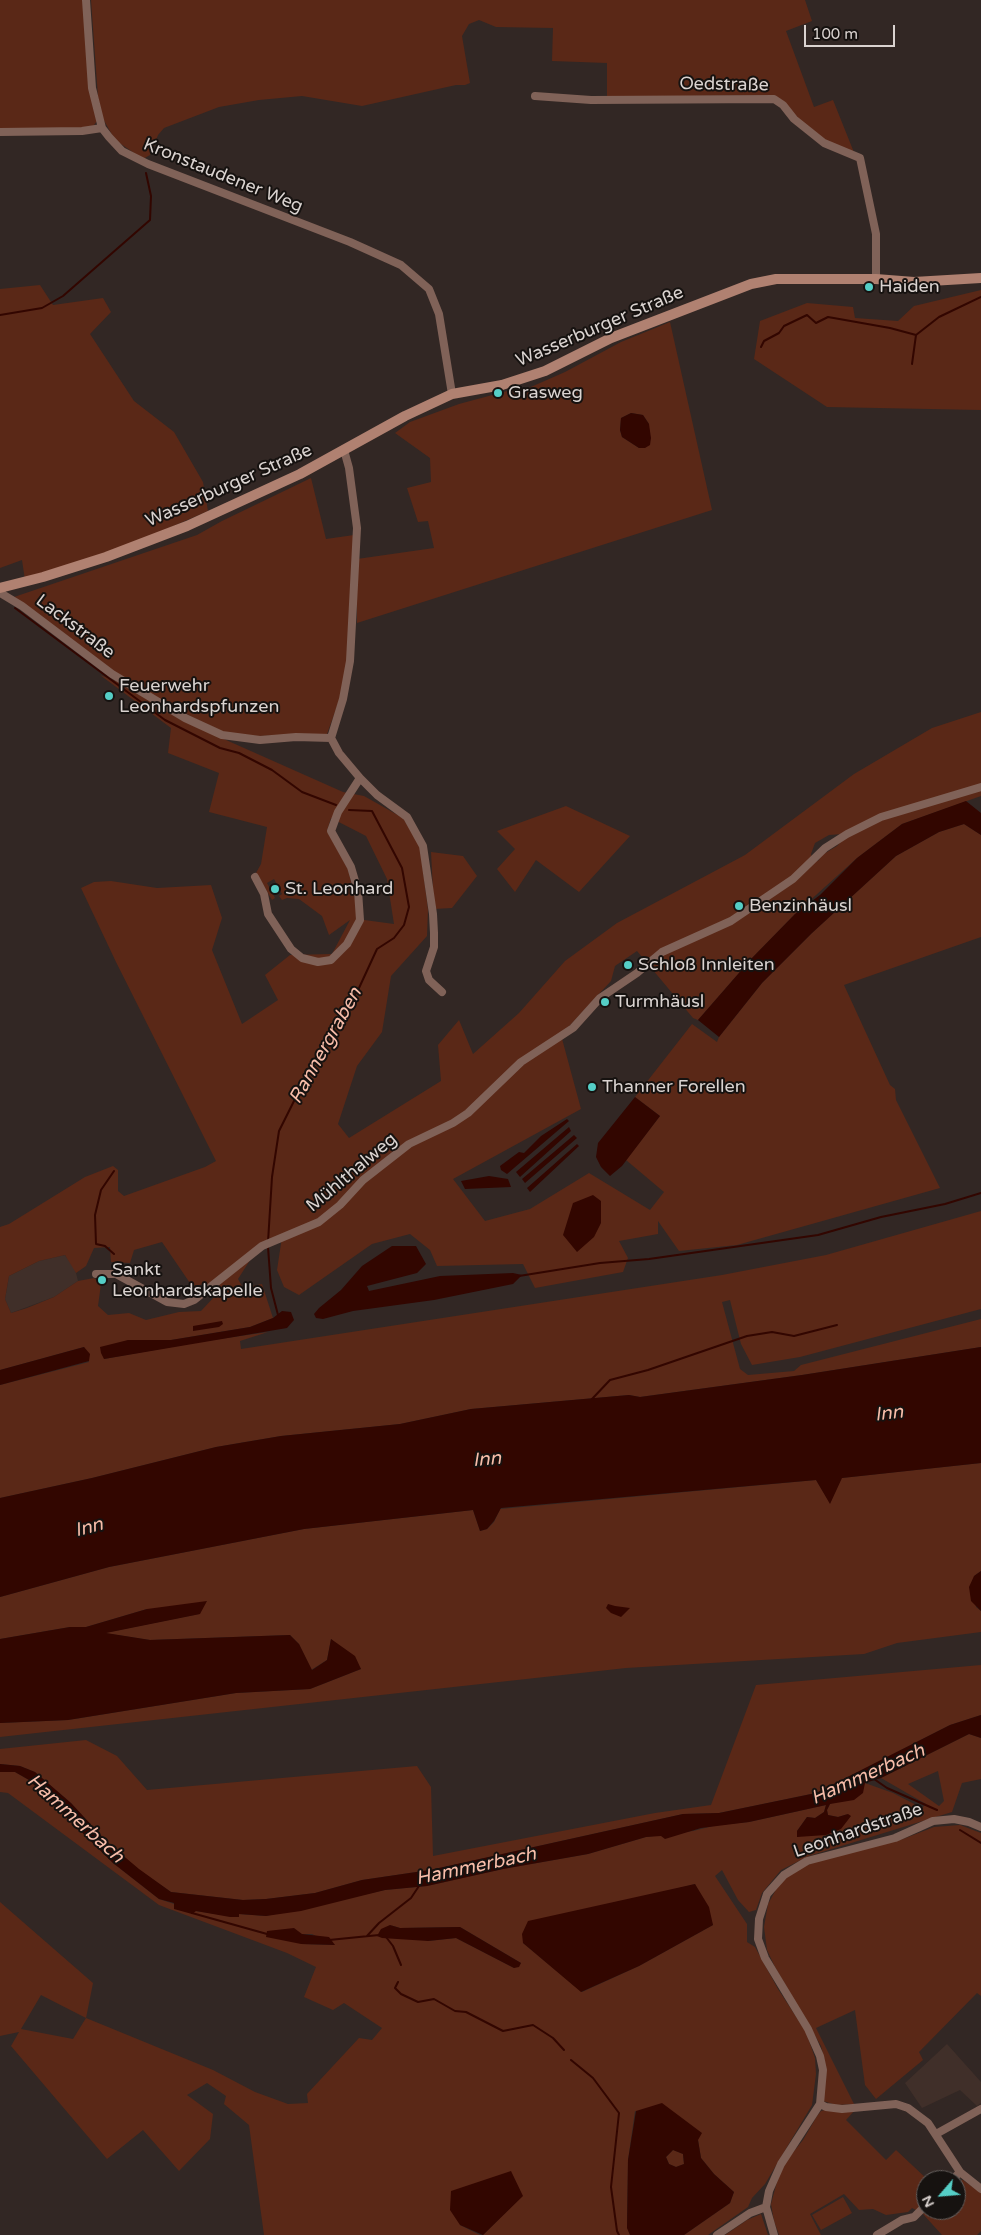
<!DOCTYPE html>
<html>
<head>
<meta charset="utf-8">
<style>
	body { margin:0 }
	#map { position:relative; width:981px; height:2235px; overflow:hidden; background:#322724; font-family:"Varela Round",sans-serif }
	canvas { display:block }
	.north { position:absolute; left:916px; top:2170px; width:50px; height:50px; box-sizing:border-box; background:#161210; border:1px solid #645f5d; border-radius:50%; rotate:243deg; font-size:14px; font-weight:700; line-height:20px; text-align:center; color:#dad3d0 }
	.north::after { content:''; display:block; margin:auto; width:18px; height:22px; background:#55cec6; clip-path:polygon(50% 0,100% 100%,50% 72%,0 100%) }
	.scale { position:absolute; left:804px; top:25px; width:91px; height:22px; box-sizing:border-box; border:2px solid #dad3d0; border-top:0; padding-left:6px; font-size:15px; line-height:18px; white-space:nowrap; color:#dad3d0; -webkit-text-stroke:4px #161210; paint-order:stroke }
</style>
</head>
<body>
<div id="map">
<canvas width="981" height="2235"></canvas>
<div class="north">N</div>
<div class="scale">100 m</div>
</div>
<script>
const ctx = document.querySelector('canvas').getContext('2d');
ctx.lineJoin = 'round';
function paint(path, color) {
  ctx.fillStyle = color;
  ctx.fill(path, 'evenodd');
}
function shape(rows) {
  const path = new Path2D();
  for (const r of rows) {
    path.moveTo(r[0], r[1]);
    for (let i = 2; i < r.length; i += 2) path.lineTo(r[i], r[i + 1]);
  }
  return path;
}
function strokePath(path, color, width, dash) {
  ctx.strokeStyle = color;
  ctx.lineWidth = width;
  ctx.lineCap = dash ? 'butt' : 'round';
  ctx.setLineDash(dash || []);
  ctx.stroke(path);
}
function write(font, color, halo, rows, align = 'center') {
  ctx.font = font + ' "Varela Round",sans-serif';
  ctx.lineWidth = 4;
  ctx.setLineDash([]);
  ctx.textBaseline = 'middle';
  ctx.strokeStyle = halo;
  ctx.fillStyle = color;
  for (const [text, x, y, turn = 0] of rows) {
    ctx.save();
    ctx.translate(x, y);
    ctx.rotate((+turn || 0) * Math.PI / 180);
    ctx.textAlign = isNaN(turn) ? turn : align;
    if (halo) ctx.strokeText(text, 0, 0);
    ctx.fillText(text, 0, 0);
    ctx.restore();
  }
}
paint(shape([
	[65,1255,75,1269,78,1281,54,1297,11,1313,5,1299,9,1276,39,1261],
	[947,2044,981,2082,981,2103,977,2106,960,2090,922,2108,905,2083]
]), '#402f29');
paint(shape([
	[0,0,84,0,97,121,92,128,0,130],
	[91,0,805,0,812,21,786,31,814,107,833,100,855,155,826,141,793,116,784,103,771,95,607,97,607,63,552,61,553,28,496,27,479,20,469,24,462,36,470,83,465,85,456,85,362,106,302,96,259,100,219,107,164,128,158,135,150,155,143,159,115,140,102,117,98,97],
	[40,285,53,305,103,298,111,312,90,334,134,401,174,432,203,482,208,511,102,557,25,580,22,560,0,568,0,289],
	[981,290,981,410,827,407,754,359,760,321,807,303,853,307,855,318,898,321,914,306],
	[670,322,712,510,357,623,357,559,434,548,428,521,418,522,407,488,431,482,430,458,395,433,410,422,459,404,511,390,524,390,565,372,621,342],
	[631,413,643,415,649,424,649,445,639,448,622,437,620,430,621,418],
	[311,478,326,539,354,535,347,660,340,698,327,734,257,736,225,733,192,717,116,674,14,597,197,535,222,521],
	[100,675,136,689,181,720,343,792,364,796,403,818,420,846,428,910,427,936,391,976,382,1032,357,1066,338,1124,349,1138,441,1081,438,1045,459,1020,473,1054,519,1013,565,961,617,923,745,855,854,774,932,728,981,712,981,796,902,824,857,858,795,914,752,958,698,1020,693,1018,637,951,615,966,611,981,561,1035,581,1109,453,1179,485,1221,530,1209,589,1173,650,1210,664,1192,626,1160,660,1116,635,1097,692,1024,717,1042,719,1037,762,983,812,933,896,856,939,832,964,824,981,835,981,937,844,985,890,1085,895,1089,896,1100,940,1188,737,1245,679,1251,658,1221,658,1234,619,1241,628,1258,623,1272,535,1288,523,1264,437,1266,430,1250,410,1234,372,1244,299,1295,284,1287,277,1270,282,1237,254,1254,238,1279,243,1288,262,1284,273,1318,250,1327,171,1340,128,1340,104,1359,199,1342,268,1332,240,1341,241,1349,722,1275,826,1255,981,1211,981,1309,800,1357,752,1365,741,1344,730,1300,722,1302,740,1369,748,1375,794,1371,801,1365,981,1319,981,1347,802,1375,640,1397,629,1395,471,1409,400,1424,281,1436,216,1447,92,1478,0,1498,0,1385,89,1362,84,1347,0,1370,0,1227,9,1224,85,1177,113,1166,118,1170,118,1191,124,1196,205,1167,216,1161,116,962,81,888,94,882,111,881,157,888,211,885,222,918,212,950,242,1024,278,1000,265,975,290,955,332,954,350,920,329,935,322,916,299,899,287,898,282,900,279,896,282,894,274,879,267,883,275,898,272,900,256,873,261,864,267,827,209,812,219,773,168,753,171,728],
	[331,818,366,836,387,879,394,924,357,919,356,903,348,869,327,831],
	[842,834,844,838,837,846,822,855,818,861,812,859,811,854,815,843,829,835],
	[162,1242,192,1286,207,1284,215,1296,201,1311,179,1312,146,1320,129,1313,108,1315,98,1306,101,1284,94,1278,78,1281,54,1297,27,1308,11,1313,5,1299,9,1276,39,1261,65,1255,76,1273,86,1266,94,1248,110,1247,111,1262,130,1263,134,1250],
	[566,806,630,836,579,892,536,860,515,892,497,869,515,849,497,831],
	[431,852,463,856,477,876,452,908,434,909],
	[981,1463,981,1571,974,1576,976,1607,981,1611,981,1632,897,1643,864,1654,626,1668,0,1737,0,1723,68,1720,236,1693,310,1689,361,1669,331,1639,327,1660,311,1670,299,1644,290,1635,150,1640,104,1633,199,1614,147,1609,86,1627,70,1627,0,1639,0,1597,109,1567,304,1529,473,1510,480,1531,487,1529,494,1522,500,1509,816,1480,830,1503,841,1478],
	[981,1665,981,1715,950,1725,816,1793,719,1813,683,1814,430,1870,362,1880,315,1893,266,1899,243,1900,171,1892,139,1870,107,1842,71,1803,35,1772,20,1766,0,1764,0,1749,86,1740,117,1756,147,1790,417,1766,431,1787,433,1856,655,1813,711,1805,756,1685],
	[969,1734,981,1738,981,1779,962,1783,952,1812,809,1856,781,1870,762,1893,756,1910,749,1912,738,1900,722,1870,715,1876,747,1924,747,1942,755,1947,778,1989,806,2032,815,2058,816,2074,812,2105,765,2184,752,2198,748,2207,708,2235,684,2235,730,2203,734,2192,714,2174,701,2158,698,2140,635,2111,628,2160,627,2227,630,2235,483,2235,522,2196,460,2225,480,2235,264,2235,249,2125,224,2104,226,2096,207,2083,187,2095,213,2114,210,2139,179,2171,143,2130,107,2159,11,2046,19,2032,0,2036,0,1902,93,1983,86,2018,213,2070,255,2092,288,2104,308,2103,307,2094,359,2038,372,2040,382,2028,344,2003,333,2010,304,1997,316,1967,287,1953,159,1905,8,1793,0,1792,0,1772,15,1772,29,1780,113,1863,159,1899,195,1911,239,1917,239,1914,266,1916,385,1890,427,1886,503,1869,588,1854,646,1837,693,1831,717,1825,749,1822,826,1805,824,1812,815,1818,807,1817,797,1831,797,1837,848,1814,838,1817,828,1815,827,1810,830,1804,865,1783,893,1793,922,1808,926,1804,881,1778],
	[938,1771,944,1801,939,1806,908,1784],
	[695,1884,713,1925,639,1966,582,1992,523,1943,676,1889],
	[390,1925,400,1928,460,1927,521,1963,514,1968,456,1938,428,1941],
	[302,1934,312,1934,335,1945,301,1944],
	[41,1995,86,2018,73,2039,21,2029],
	[960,1825,981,1833,981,1996,977,1993,919,2052,923,2060,876,2099,865,2085,855,2010,816,2028,854,2104,836,2105,823,2101,825,2062,821,2046,775,1967,767,1950,764,1927,768,1904,779,1884,797,1869,818,1861,903,1839,934,1827],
	[828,2109,855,2110,846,2120,886,2160,896,2150,928,2180,926,2180,926,2202,916,2210,912,2208,908,2212,886,2215,873,2209,859,2210,844,2194,810,2214,821,2235,779,2235,774,2221,771,2204,778,2178,786,2161,803,2140,817,2116,821,2111],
	[673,2150,683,2154,684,2164,676,2167,669,2164,666,2157],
	[963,2180,981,2193,981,2231,977,2235,942,2235,923,2214,926,2210,956,2210,956,2181],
	[843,2197,852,2213,821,2230,812,2215],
	[761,2214,768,2235,725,2235,747,2220]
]), '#5a2817');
paint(shape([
	[631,413,643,415,649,424,651,438,650,445,645,448,639,448,622,437,620,430,621,418],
	[966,801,981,813,981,835,964,824,939,832,896,856,812,933,762,983,719,1037,698,1020,752,958,795,914,820,895,857,858,902,824],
	[635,1097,660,1116,622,1166,610,1176,601,1167,596,1157,598,1143],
	[567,1119,569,1121,507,1174,501,1170,500,1166,519,1152,524,1153,541,1136],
	[569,1127,571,1131,520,1177,516,1172],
	[574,1135,577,1138,525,1183,522,1179],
	[577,1144,579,1146,530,1192,527,1188],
	[489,1176,508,1179,511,1187,465,1189,461,1181],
	[593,1195,601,1201,601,1223,594,1237,577,1252,563,1235,573,1203],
	[392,1246,416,1246,426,1264,417,1273,367,1286,369,1291,440,1276,513,1273,522,1275,513,1284,434,1300,353,1311,323,1319,316,1318,314,1314,319,1308,341,1290,362,1266],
	[282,1311,291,1312,294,1320,287,1328,104,1359,101,1353,100,1347,128,1340,171,1340,250,1327,273,1318],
	[222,1321,223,1324,219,1327,193,1331,193,1326],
	[84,1347,90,1354,89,1361,0,1385,0,1370],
	[981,1347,981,1463,842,1478,830,1504,816,1480,501,1508,494,1521,487,1529,480,1531,473,1510,304,1529,109,1567,0,1597,0,1498,92,1478,216,1447,281,1436,400,1424,471,1409,629,1395,640,1397,802,1375],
	[981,1571,981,1611,971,1601,969,1587,974,1576],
	[207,1601,200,1614,106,1633,150,1640,290,1635,299,1644,312,1670,327,1660,331,1639,355,1656,361,1669,310,1689,236,1693,68,1720,0,1723,0,1639,70,1627,86,1627,147,1609],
	[608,1604,615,1606,630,1608,621,1617,611,1613,606,1608],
	[981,1715,981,1738,969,1734,881,1778,865,1783,863,1793,854,1800,830,1804,827,1810,828,1815,838,1817,848,1814,851,1816,841,1829,826,1835,797,1837,797,1831,807,1817,815,1818,824,1812,826,1805,749,1822,701,1828,665,1839,661,1836,646,1837,588,1854,503,1869,427,1886,385,1890,301,1911,266,1916,239,1914,239,1917,230,1917,196,1911,192,1914,174,1909,174,1903,159,1899,113,1863,29,1780,15,1772,0,1772,0,1764,20,1766,35,1772,71,1803,107,1842,139,1869,171,1892,243,1900,266,1899,315,1893,362,1880,430,1870,683,1814,719,1813,816,1793,950,1725],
	[695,1884,709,1907,713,1925,639,1966,581,1992,523,1943,522,1934,528,1921],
	[390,1925,400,1928,460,1927,521,1963,519,1967,514,1968,456,1938,428,1941,382,1938,377,1936,381,1929],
	[294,1928,302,1934,329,1937,335,1945,301,1944,266,1937,267,1931],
	[662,2103,702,2133,698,2140,701,2158,714,2174,734,2192,730,2203,684,2235,630,2235,627,2228,628,2160,636,2111],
	[673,2150,683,2154,684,2164,676,2167,669,2164,666,2157],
	[511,2171,523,2196,483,2235,460,2225,450,2210,451,2191]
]), '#320600');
strokePath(shape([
	[0,315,42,308,63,296,150,220,151,196,146,173],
	[761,347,764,341,779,333,784,326,807,315,816,323,828,317,890,328,916,335,939,317,981,297],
	[912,364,916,335],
	[15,608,165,720,220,748,239,753,272,770,302,792,336,805],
	[268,1242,272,1177,279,1131,321,1047,359,988,377,949,394,938,404,925,409,907,402,868,372,811,349,810],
	[268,1247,271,1288,278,1315],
	[114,1254,105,1246,96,1244,95,1215,101,1190,114,1171],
	[519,1276,600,1263,649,1259,818,1235,881,1217,945,1204,981,1193],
	[592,1399,610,1380,648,1370,747,1336,772,1332,794,1336,837,1325],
	[874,1779,887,1788,937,1810],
	[960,1830,981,1843],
	[192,1913,267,1934],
	[367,1936,379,1923,411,1898,419,1886],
	[386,1937,393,1946,401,1965],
	[329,1940,379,1935],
	[398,1982,395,1988,401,1994,418,2002,434,1999,455,2011,466,2012,503,2031,533,2025,553,2038,564,2050],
	[571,2060,593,2078,619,2113,611,2187,617,2231,619,2235]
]), '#320600', 2);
strokePath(shape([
	[86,0,92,88,102,128,109,137,122,151,148,164,350,242,401,265,429,289,439,314,452,394],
	[535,96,591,100,774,99,783,105,794,119,824,143,860,158,876,234,876,279],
	[0,132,82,131,102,128],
	[344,450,349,468,357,528,350,661,343,699,331,738,339,753,360,778,377,795,407,817,423,846,433,914,434,933,434,947,426,971,429,980,442,992],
	[1,588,2,594,22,606,112,674,185,718,222,735,260,740,296,737,331,738],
	[255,877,264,894,268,914,291,949,302,958,318,962,331,960,347,944,360,920,358,891,351,867,331,831,338,812,360,778],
	[96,1274,116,1274,167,1302,184,1304,194,1300,262,1246,319,1222,340,1205,363,1180,409,1144,453,1123,468,1113,521,1062,573,1028,600,998,637,973,662,952,731,921,793,879,825,848,847,834,881,817,981,787],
	[820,2104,826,2107,842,2109,896,2104,908,2108,928,2123,960,2172,981,2189],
	[936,2134,981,2109],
	[952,2180,960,2172],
	[717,2235,750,2213,766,2207],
	[774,2235,766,2207,769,2191,781,2164,820,2104,823,2070,820,2056,808,2029,765,1958,758,1939,759,1919,767,1894,784,1875,807,1861,895,1838,933,1821,954,1819,969,1822,981,1827],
	[877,2235,902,2220,914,2217,926,2205]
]), '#806258', 8);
strokePath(shape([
	[0,588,43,577,106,557,187,526,300,474,405,416,452,394,502,385,545,371,611,338,751,284,776,279,876,279,914,282,981,278]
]), '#b08171', 10);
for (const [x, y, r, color] of [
	[869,287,5,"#55cec6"],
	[498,393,5,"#55cec6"],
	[109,696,5,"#55cec6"],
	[275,889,5,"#55cec6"],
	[739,906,5,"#55cec6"],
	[628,965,5,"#55cec6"],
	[605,1002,5,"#55cec6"],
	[592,1087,5,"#55cec6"],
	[102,1280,5,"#55cec6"]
]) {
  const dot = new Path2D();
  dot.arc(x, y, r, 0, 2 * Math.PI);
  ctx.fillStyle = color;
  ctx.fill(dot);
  strokePath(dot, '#161210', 2);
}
write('18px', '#dad3d0', '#161210', [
	["Oedstraße",724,85,1],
	["Kronstaudener Weg",223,176,22],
	["Wasserburger Straße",600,327,-23],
	["Wasserburger Straße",229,486,-24],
	["Lackstraße",75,627,37],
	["Mühlthalweg",352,1173,-40],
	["Leonhardstraße",858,1831,-19]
]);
write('18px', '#dad3d0', '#161210', [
	["Haiden",879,287],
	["Grasweg",508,393],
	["Feuerwehr",119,686],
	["Leonhardspfunzen",119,707],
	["St. Leonhard",285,889],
	["Benzinhäusl",749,906],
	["Schloß Innleiten",638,965],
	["Turmhäusl",615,1002],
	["Thanner Forellen",602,1087],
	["Sankt",112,1270],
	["Leonhardskapelle",112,1291]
], 'left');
write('italic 19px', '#f8bda9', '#161210', [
	["Rannergraben",326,1046,-61],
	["Inn",889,1414,-7],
	["Inn",487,1460,-5],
	["Inn",89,1528,-15],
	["Hammerbach",868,1775,-24],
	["Hammerbach",75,1819,42],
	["Hammerbach",476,1867,-12]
]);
</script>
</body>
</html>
